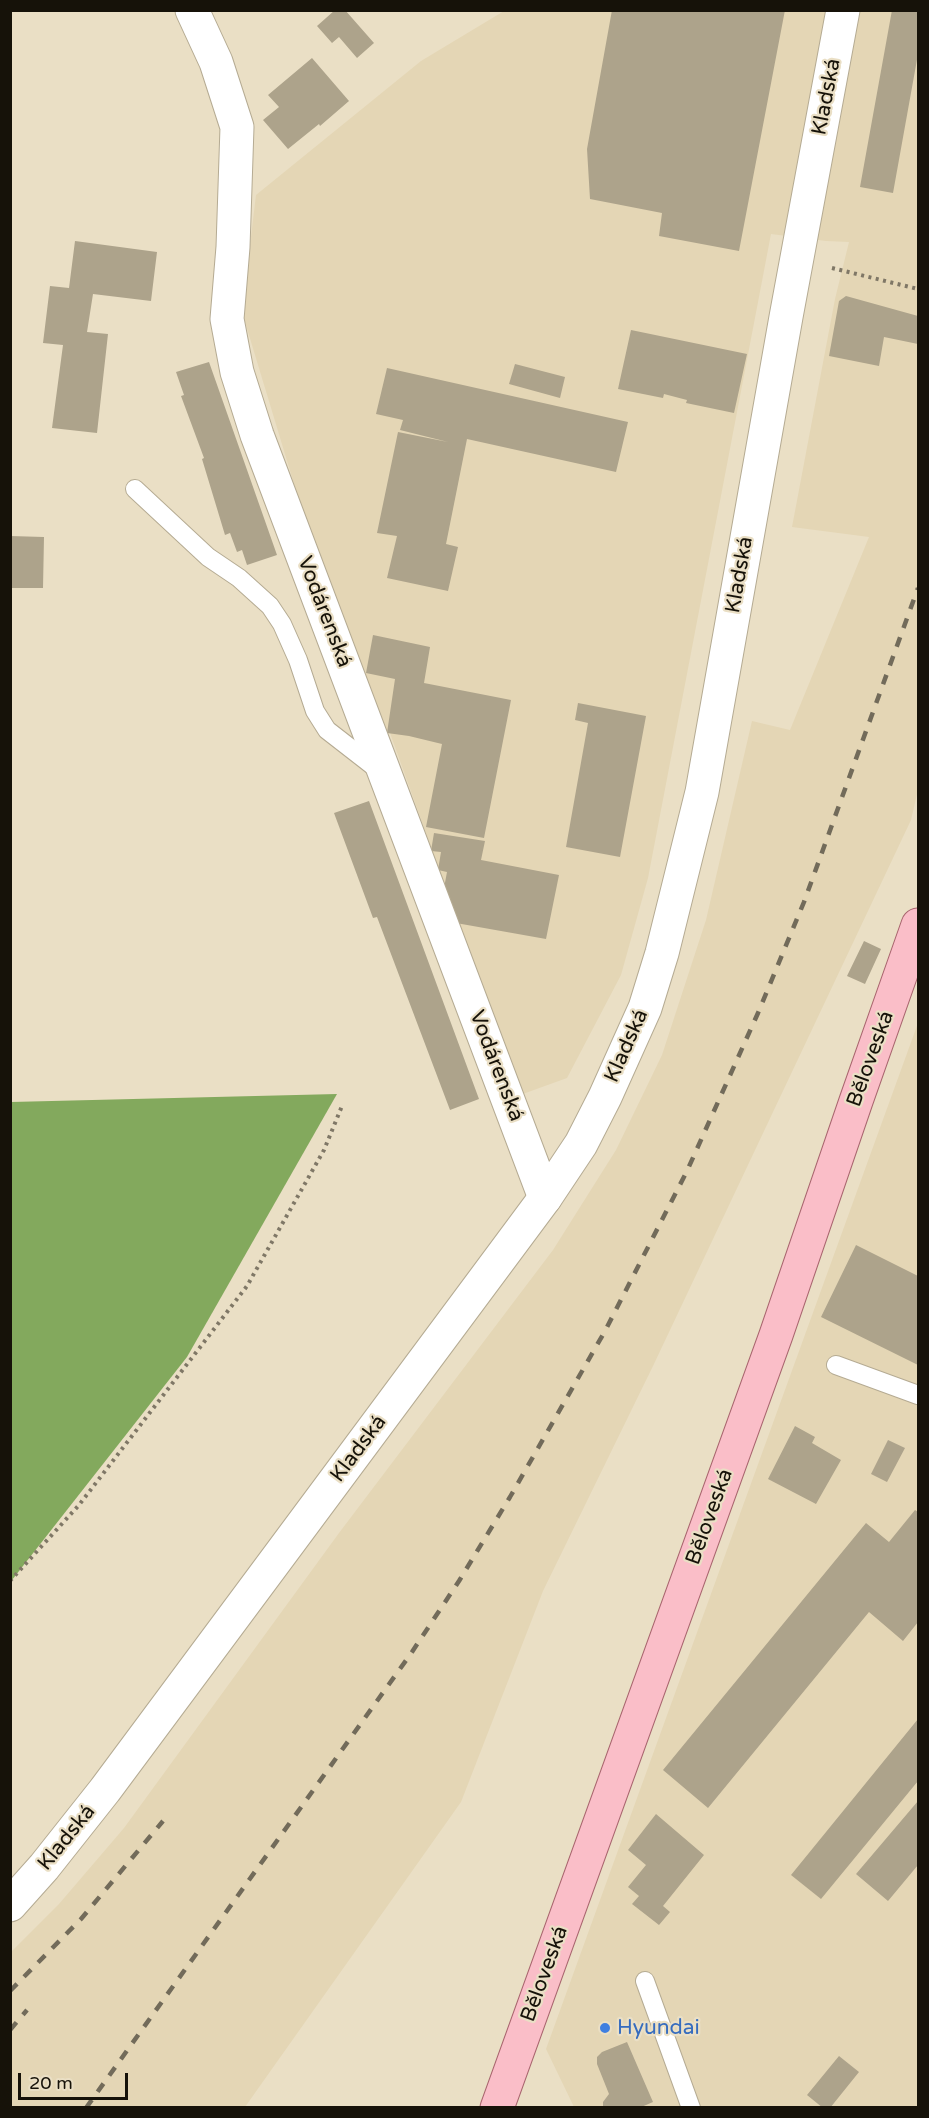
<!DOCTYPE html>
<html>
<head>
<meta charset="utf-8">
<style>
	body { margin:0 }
	#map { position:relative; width:929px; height:2118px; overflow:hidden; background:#eadfc5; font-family:"Varela Round",sans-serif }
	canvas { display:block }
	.frame { position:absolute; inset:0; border:12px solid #161209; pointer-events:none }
	.scale { position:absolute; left:18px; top:2073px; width:110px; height:27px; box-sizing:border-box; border:3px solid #161209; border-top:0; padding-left:8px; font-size:18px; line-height:21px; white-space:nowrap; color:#161209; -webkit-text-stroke:4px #eadfc5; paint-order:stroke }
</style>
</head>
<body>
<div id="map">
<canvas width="929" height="2118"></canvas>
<div class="frame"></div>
<div class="scale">20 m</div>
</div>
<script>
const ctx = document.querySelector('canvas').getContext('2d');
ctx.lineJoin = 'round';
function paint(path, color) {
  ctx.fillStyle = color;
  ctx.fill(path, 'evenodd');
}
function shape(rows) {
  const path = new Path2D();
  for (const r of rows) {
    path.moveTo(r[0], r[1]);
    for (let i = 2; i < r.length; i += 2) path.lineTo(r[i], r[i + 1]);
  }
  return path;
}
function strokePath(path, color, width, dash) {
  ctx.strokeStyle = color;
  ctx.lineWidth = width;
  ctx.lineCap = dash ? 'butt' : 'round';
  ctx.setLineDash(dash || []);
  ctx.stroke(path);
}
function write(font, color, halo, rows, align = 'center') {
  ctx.font = font + ' "Varela Round",sans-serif';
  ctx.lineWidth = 4.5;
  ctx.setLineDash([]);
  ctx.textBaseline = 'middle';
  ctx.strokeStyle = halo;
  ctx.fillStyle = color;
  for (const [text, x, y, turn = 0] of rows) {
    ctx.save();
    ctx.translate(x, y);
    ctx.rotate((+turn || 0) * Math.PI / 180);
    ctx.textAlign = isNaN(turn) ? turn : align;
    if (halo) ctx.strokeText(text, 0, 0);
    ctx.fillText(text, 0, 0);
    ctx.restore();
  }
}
paint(shape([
	[504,11,918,11,918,790,911,820,653,1366,543,1591,461,1802,245,2107,11,2108,11,1952,59,1904,124,1828,339,1533,553,1250,616,1150,662,1055,706,920,752,721,790,730,869,537,792,527,835,299,849,242,826,241,771,234,648,878,621,975,567,1078,520,1095,390,733,370,735,242,312,256,195,421,61],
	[918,1023,918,2107,574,2107,546,2049]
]), '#e4d6b5');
paint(shape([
	[337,1094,187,1357,12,1580,11,1102]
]), '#83a95d');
paint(shape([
	[335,10,345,10,374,43,357,58,339,37,332,43,317,26],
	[612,10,785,10,739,251,659,236,662,213,590,199,587,149],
	[892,10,918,10,918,54,893,193,860,187],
	[312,58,349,101,320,126,319,124,288,149,263,120,279,107,268,95],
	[75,241,157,252,151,301,93,294,87,332,108,334,97,433,52,428,63,345,43,343,50,286,69,288],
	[846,296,918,316,918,344,884,337,879,366,829,356,839,301],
	[631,330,747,354,734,413,686,403,687,400,664,394,663,398,618,389],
	[209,362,277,555,247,565,242,550,237,552,230,533,225,535,202,459,204,458,181,396,184,395,176,372],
	[515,364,565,377,560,398,509,384],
	[387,368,628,422,616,472,467,439,446,544,458,547,448,591,387,578,397,536,377,533,398,432,448,442,400,430,403,420,376,414],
	[10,536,44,537,43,588,10,588],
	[373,635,430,647,424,683,511,700,484,838,426,827,442,744,409,736,387,733,395,679,366,673],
	[578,703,646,716,620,857,566,847,588,723,575,720],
	[369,801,479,1099,450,1110,377,917,373,918,334,813],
	[434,833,485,841,481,860,559,875,546,939,456,923,444,888,447,872,438,870,441,852,431,851],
	[864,941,881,949,865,984,847,976],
	[856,1245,918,1276,918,1365,821,1317],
	[795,1426,815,1437,812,1443,841,1460,816,1504,768,1479],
	[888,1440,905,1448,887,1482,871,1474],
	[915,1510,918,1512,918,1622,903,1641,869,1612,708,1808,663,1770,866,1523,889,1542],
	[918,1719,918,1781,821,1899,791,1875],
	[918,1801,918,1865,888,1901,856,1874],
	[656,1814,704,1855,663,1906,670,1912,659,1925,632,1904,639,1896,628,1887,646,1865,628,1850],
	[627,2042,653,2102,639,2108,603,2108,603,2102,609,2094,597,2064,597,2057,602,2052],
	[839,2056,859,2072,830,2108,823,2108,807,2095]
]), '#ada38b');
const lane = shape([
	[135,489,208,557,239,578,270,606,282,624,298,660,315,711,327,730,381,772],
	[836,1365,918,1395],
	[645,1981,691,2108]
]);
const street = shape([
	[192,10,216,62,237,127,233,247,227,319,237,372,257,435,545,1198]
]);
const secondary = shape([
	[10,1905,44,1867,105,1790,545,1198,581,1144,605,1097,645,1008,662,953,702,792,786,317,843,10]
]);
const primary = shape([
	[497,2108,776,1335,856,1101,918,925]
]);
strokePath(lane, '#b5ab93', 20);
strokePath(street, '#b5ab93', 35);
strokePath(secondary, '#b5ab93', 35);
strokePath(primary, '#a8656e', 35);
strokePath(shape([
	[832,268,918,289],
	[10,1581,79,1505,247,1286,324,1150,342,1106]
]), '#7f7766', 4, [3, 4.5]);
strokePath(lane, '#fff', 18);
strokePath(street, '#fff', 33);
strokePath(secondary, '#fff', 33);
strokePath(primary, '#fabec8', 33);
strokePath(shape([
	[10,1991,81,1919,163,1821],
	[10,2030,27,2010],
	[86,2108,412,1652,459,1581,510,1497,605,1331,687,1171,758,1013,804,902,918,588]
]), '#726b5a', 4.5, [10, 10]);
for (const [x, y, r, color] of [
	[605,2028,6,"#3f7fe0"]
]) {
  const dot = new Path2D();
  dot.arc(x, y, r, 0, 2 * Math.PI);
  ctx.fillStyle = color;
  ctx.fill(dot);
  strokePath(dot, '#eadfc5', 2);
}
write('21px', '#161209', '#eadfc5', [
	["Kladská",827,97,-79],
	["Kladská",740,575,-80],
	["Vodárenská",324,612,69],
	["Kladská",627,1046,-66],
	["Běloveská",871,1059,-70],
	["Vodárenská",496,1066,69],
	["Kladská",359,1449,-53],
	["Běloveská",710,1517,-70],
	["Kladská",67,1838,-51],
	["Běloveská",545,1974,-70]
]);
write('21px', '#366cbe', '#eadfc5', [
	["Hyundai",617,2028]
], 'left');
</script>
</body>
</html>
